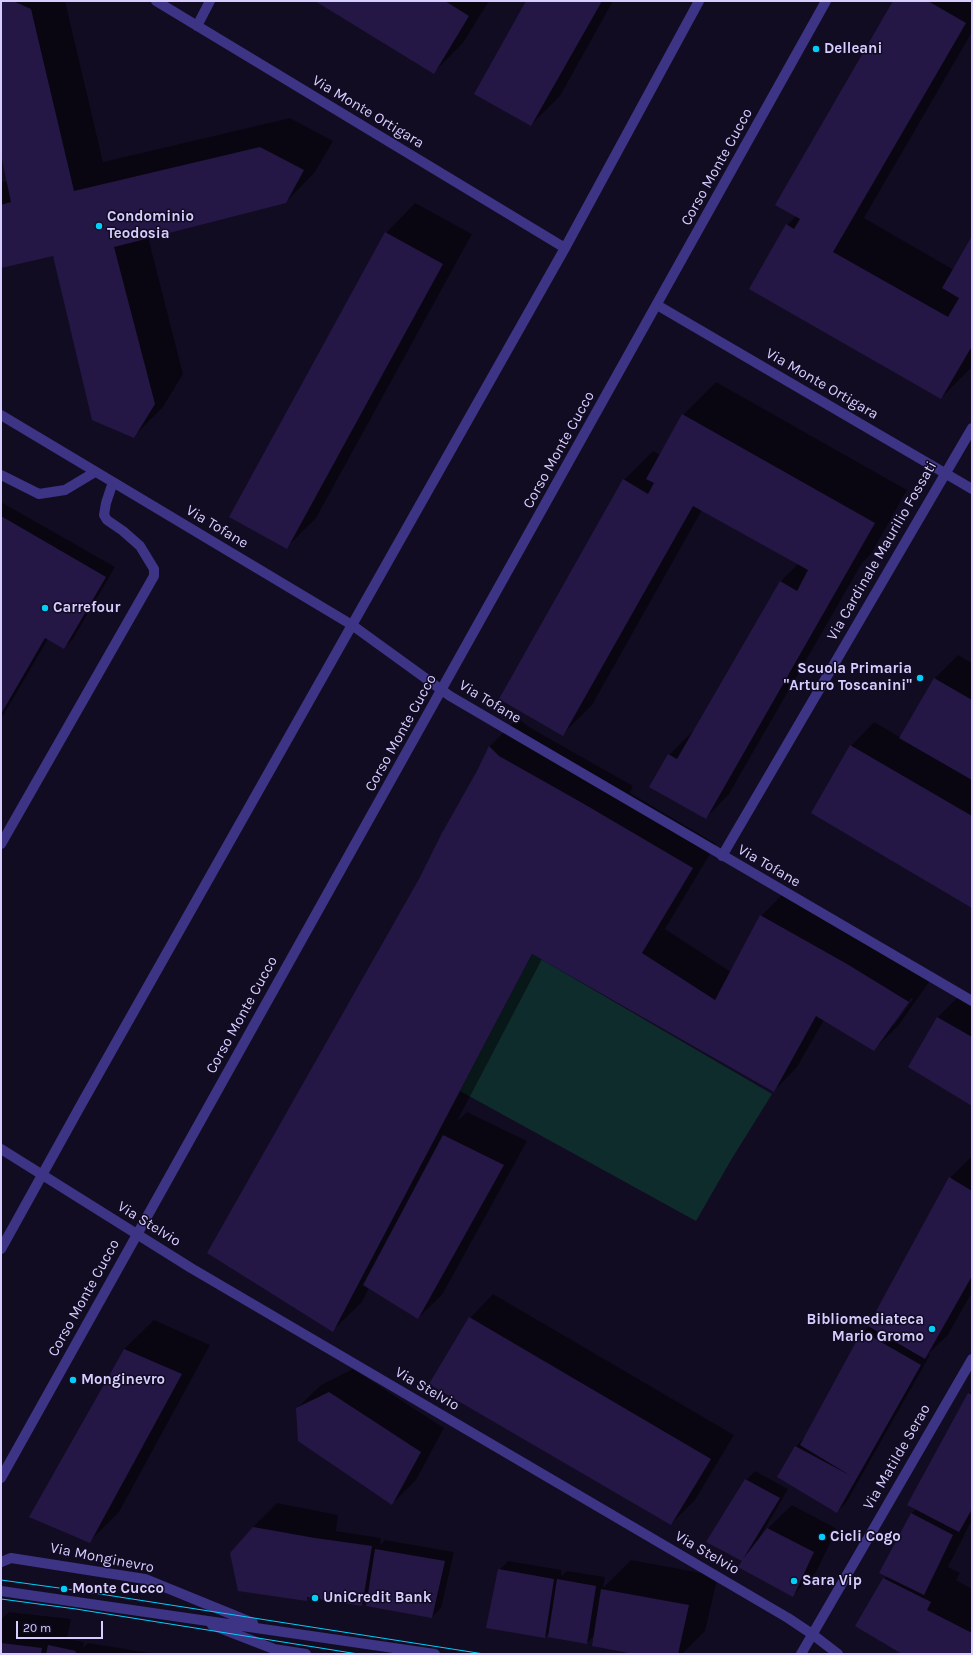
<!DOCTYPE html>
<html>
<head>
<meta charset="utf-8">
<style>
	body { margin:0 }
	#map { position:relative; width:973px; height:1655px; overflow:hidden; background:#120c23; font-family:Karla,sans-serif }
	canvas { display:block }
	.frame { position:absolute; inset:0; border:2px solid #d7ceff; pointer-events:none }
	.scale { position:absolute; left:16px; top:1621px; width:87px; height:18px; box-sizing:border-box; border:2px solid #d7ceff; border-top:0; padding-left:5px; font-size:12px; line-height:14px; white-space:nowrap; color:#d7ceff; -webkit-text-stroke:3px #120c23; paint-order:stroke }
</style>
</head>
<body>
<div id="map">
<canvas width="973" height="1655"></canvas>
<div class="frame"></div>
<div class="scale">20 m</div>
</div>
<script>
const ctx = document.querySelector('canvas').getContext('2d');
ctx.lineJoin = 'round';
function paint(path, color) {
  ctx.fillStyle = color;
  ctx.fill(path, 'evenodd');
}
function shape(rows) {
  const path = new Path2D();
  for (const r of rows) {
    path.moveTo(r[0], r[1]);
    for (let i = 2; i < r.length; i += 2) path.lineTo(r[i], r[i + 1]);
  }
  return path;
}
function strokePath(path, color, width, dash) {
  ctx.strokeStyle = color;
  ctx.lineWidth = width;
  ctx.lineCap = dash ? 'butt' : 'round';
  ctx.setLineDash(dash || []);
  ctx.stroke(path);
}
function write(font, color, halo, rows, align = 'center') {
  ctx.font = font + ' Karla,sans-serif';
  ctx.lineWidth = 3;
  ctx.setLineDash([]);
  ctx.textBaseline = 'middle';
  ctx.strokeStyle = halo;
  ctx.fillStyle = color;
  for (const [text, x, y, turn = 0] of rows) {
    ctx.save();
    ctx.translate(x, y);
    ctx.rotate((+turn || 0) * Math.PI / 180);
    ctx.textAlign = isNaN(turn) ? turn : align;
    if (halo) ctx.strokeText(text, 0, 0);
    ctx.fillText(text, 0, 0);
    ctx.restore();
  }
}
paint(shape([
	[532,954,772,1094,731,1160,696,1221,460,1091]
]), '#0f2c2d');
paint(shape([
	[1,1,65,1,103,162,290,118,333,141,315,172,286,202,148,237,183,374,163,407,134,436,54,255,1,267,1,182,8,181,1,150],
	[317,1,489,1,463,43,434,72],
	[527,1,613,1,560,96,531,125],
	[894,1,972,1,972,32,864,218,954,270,972,238,972,367,941,398,787,225,796,216],
	[415,203,472,234,316,518,287,547,386,233],
	[716,382,907,490,871,554,862,563,729,794,706,818,669,755,693,731,694,732,780,582,798,564,702,510,592,705,562,735,624,480,653,451,660,455,683,415],
	[1,502,115,567,73,639,64,648,48,639,1,719],
	[958,655,972,663,972,907,851,746,874,722,900,737,934,679],
	[518,718,529,727,633,786,630,793,716,844,665,929,731,972,761,916,785,892,932,978,898,1026,874,1049,824,1020,797,1067,774,1091,542,959,457,1121,467,1112,527,1141,442,1295,418,1318,369,1288,362,1302,332,1331,419,879,478,771,489,747],
	[911,998,913,999,894,1025,892,1025],
	[961,994,972,1000,972,1104,909,1067,938,1017],
	[972,1156,972,1292,948,1335,928,1354,930,1355,846,1503,837,1512,795,1447,804,1438,863,1332,870,1325,950,1178],
	[493,1294,734,1435,695,1500,671,1524,470,1318],
	[154,1320,210,1345,119,1512,90,1541,30,1516,124,1349],
	[353,1369,444,1428,416,1480,392,1504,297,1408,321,1385],
	[972,1391,972,1520,948,1567,960,1573,956,1580,972,1589,972,1654,904,1654,884,1579,887,1575,911,1514,916,1509,969,1394],
	[755,1471,788,1489,760,1537,761,1538,768,1528,792,1505,837,1529,816,1572,793,1595,744,1561,708,1542,746,1480],
	[277,1503,338,1515,336,1531,381,1538,380,1545,385,1540,454,1552,441,1608,432,1617,368,1600,362,1605,310,1596,306,1600,253,1527],
	[631,1560,718,1576,705,1631,682,1654,639,1654,595,1635,587,1643,550,1632,545,1637,499,1570,508,1561,562,1570,561,1576,567,1571,605,1577,603,1588],
	[9,1612,71,1619,67,1639,84,1642,83,1648,88,1643,156,1654,1,1654,1,1619]
]), '#0007');
paint(shape([
	[1,1,13,1,31,9,74,191,260,147,304,170,286,203,114,247,155,404,134,438,92,420,53,256,1,268,1,205,11,202,1,155],
	[315,1,445,1,469,16,434,74],
	[526,1,602,1,531,126,474,94],
	[893,1,928,1,966,23,833,252,948,317,959,298,942,288,972,236,972,346,941,399,749,289,786,224,794,229,800,219,775,205],
	[385,232,443,264,287,549,229,517],
	[682,414,875,523,706,819,649,787,668,754,677,759,780,581,797,591,808,570,693,506,563,736,499,699,623,479,648,494,654,483,646,479],
	[1,516,106,577,64,649,45,638,1,714],
	[934,678,972,700,972,780,899,738],
	[850,745,972,816,972,908,811,813],
	[489,746,499,756,584,804,693,868,642,953,715,1000,760,915,847,964,909,1002,874,1051,816,1016,774,1092,532,954,333,1332,207,1253,419,879,442,833,477,771],
	[937,1017,972,1037,972,1106,908,1067],
	[443,1135,504,1165,418,1319,363,1285],
	[949,1177,972,1191,972,1276,925,1359,868,1326],
	[469,1317,711,1459,671,1525,429,1384],
	[862,1331,921,1365,837,1513,777,1477,795,1446,851,1476,800,1445],
	[124,1349,182,1374,90,1543,29,1517],
	[329,1392,421,1452,392,1505,298,1441,296,1408],
	[968,1393,972,1395,972,1509,959,1532,907,1505],
	[745,1479,780,1498,743,1559,767,1528,814,1552,793,1597,738,1567,742,1561,706,1542],
	[911,1513,953,1535,924,1595,879,1573],
	[253,1527,315,1538,372,1546,362,1606,307,1597,307,1601,238,1591,230,1553],
	[375,1549,445,1561,432,1618,366,1606],
	[498,1569,554,1579,545,1638,486,1628],
	[883,1578,931,1602,927,1610,972,1633,972,1654,902,1654,855,1626],
	[557,1579,596,1586,587,1644,548,1637],
	[601,1589,689,1605,678,1654,634,1654,592,1646],
	[1,1643,42,1648,41,1654,1,1654],
	[48,1645,76,1651,75,1654,46,1654]
]), '#241745');
strokePath(shape([
	[156,1,565,248],
	[197,26,210,1],
	[657,305,972,489],
	[1,415,352,625,450,696,972,1001],
	[1,475,39,494,65,490,95,472],
	[1,844,154,576,154,569,140,546,123,531,107,520,104,515,106,503,113,482],
	[722,856,972,428],
	[1,1149,191,1268,788,1618,812,1634,838,1654],
	[1,1249,82,1103,565,248,699,1],
	[1,1478,826,1],
	[1,1562,11,1558,145,1579,253,1623],
	[1,1591,435,1654],
	[212,1625,274,1649,306,1654],
	[801,1654,972,1359]
]), '#3d3485', 10);
strokePath(shape([
	[1,1580,81,1591,484,1654],
	[1,1599,76,1609,358,1654]
]), '#00cff9', 1);
for (const [x, y, r, color] of [
	[816,49,4,"#00cff9"],
	[99,226,4,"#00cff9"],
	[45,608,4,"#00cff9"],
	[920,678,4,"#00cff9"],
	[932,1329,4,"#00cff9"],
	[73,1380,4,"#00cff9"],
	[822,1537,4,"#00cff9"],
	[794,1581,4,"#00cff9"],
	[64,1589,4,"#00cff9"],
	[315,1598,4,"#00cff9"]
]) {
  const dot = new Path2D();
  dot.arc(x, y, r, 0, 2 * Math.PI);
  ctx.fillStyle = color;
  ctx.fill(dot);
  strokePath(dot, '#120c23', 1.5);
}
write('bold 15px', '#d7ceff', '#120c23', [
	["Delleani",824,49],
	["Condominio",107,217],
	["Teodosia",107,234],
	["Carrefour",53,608],
	["Scuola Primaria",912,669,"right"],
	["\"Arturo Toscanini\"",912,686,"right"],
	["Bibliomediateca",924,1320,"right"],
	["Mario Gromo",924,1337,"right"],
	["Monginevro",81,1380],
	["Cicli Cogo",830,1537],
	["Sara Vip",802,1581],
	["Monte Cucco",72,1589],
	["UniCredit Bank",323,1598]
], 'left');
write('15px', '#d7ceff', '#120c23', [
	["Via Monte Ortigara",368,112,31],
	["Corso Monte Cucco",717,167,-61],
	["Via Monte Ortigara",822,384,30],
	["Corso Monte Cucco",559,450,-61],
	["Via Tofane",217,527,31],
	["Via Cardinale Maurilio Fossati",882,551,-60],
	["Via Tofane",490,702,31],
	["Corso Monte Cucco",401,733,-61],
	["Via Tofane",769,866,30],
	["Corso Monte Cucco",242,1015,-61],
	["Via Stelvio",149,1224,32],
	["Corso Monte Cucco",84,1298,-61],
	["Via Stelvio",427,1389,30],
	["Via Matilde Serao",897,1457,-60],
	["Via Stelvio",707,1553,30],
	["Via Monginevro",102,1558,11]
]);
</script>
</body>
</html>
